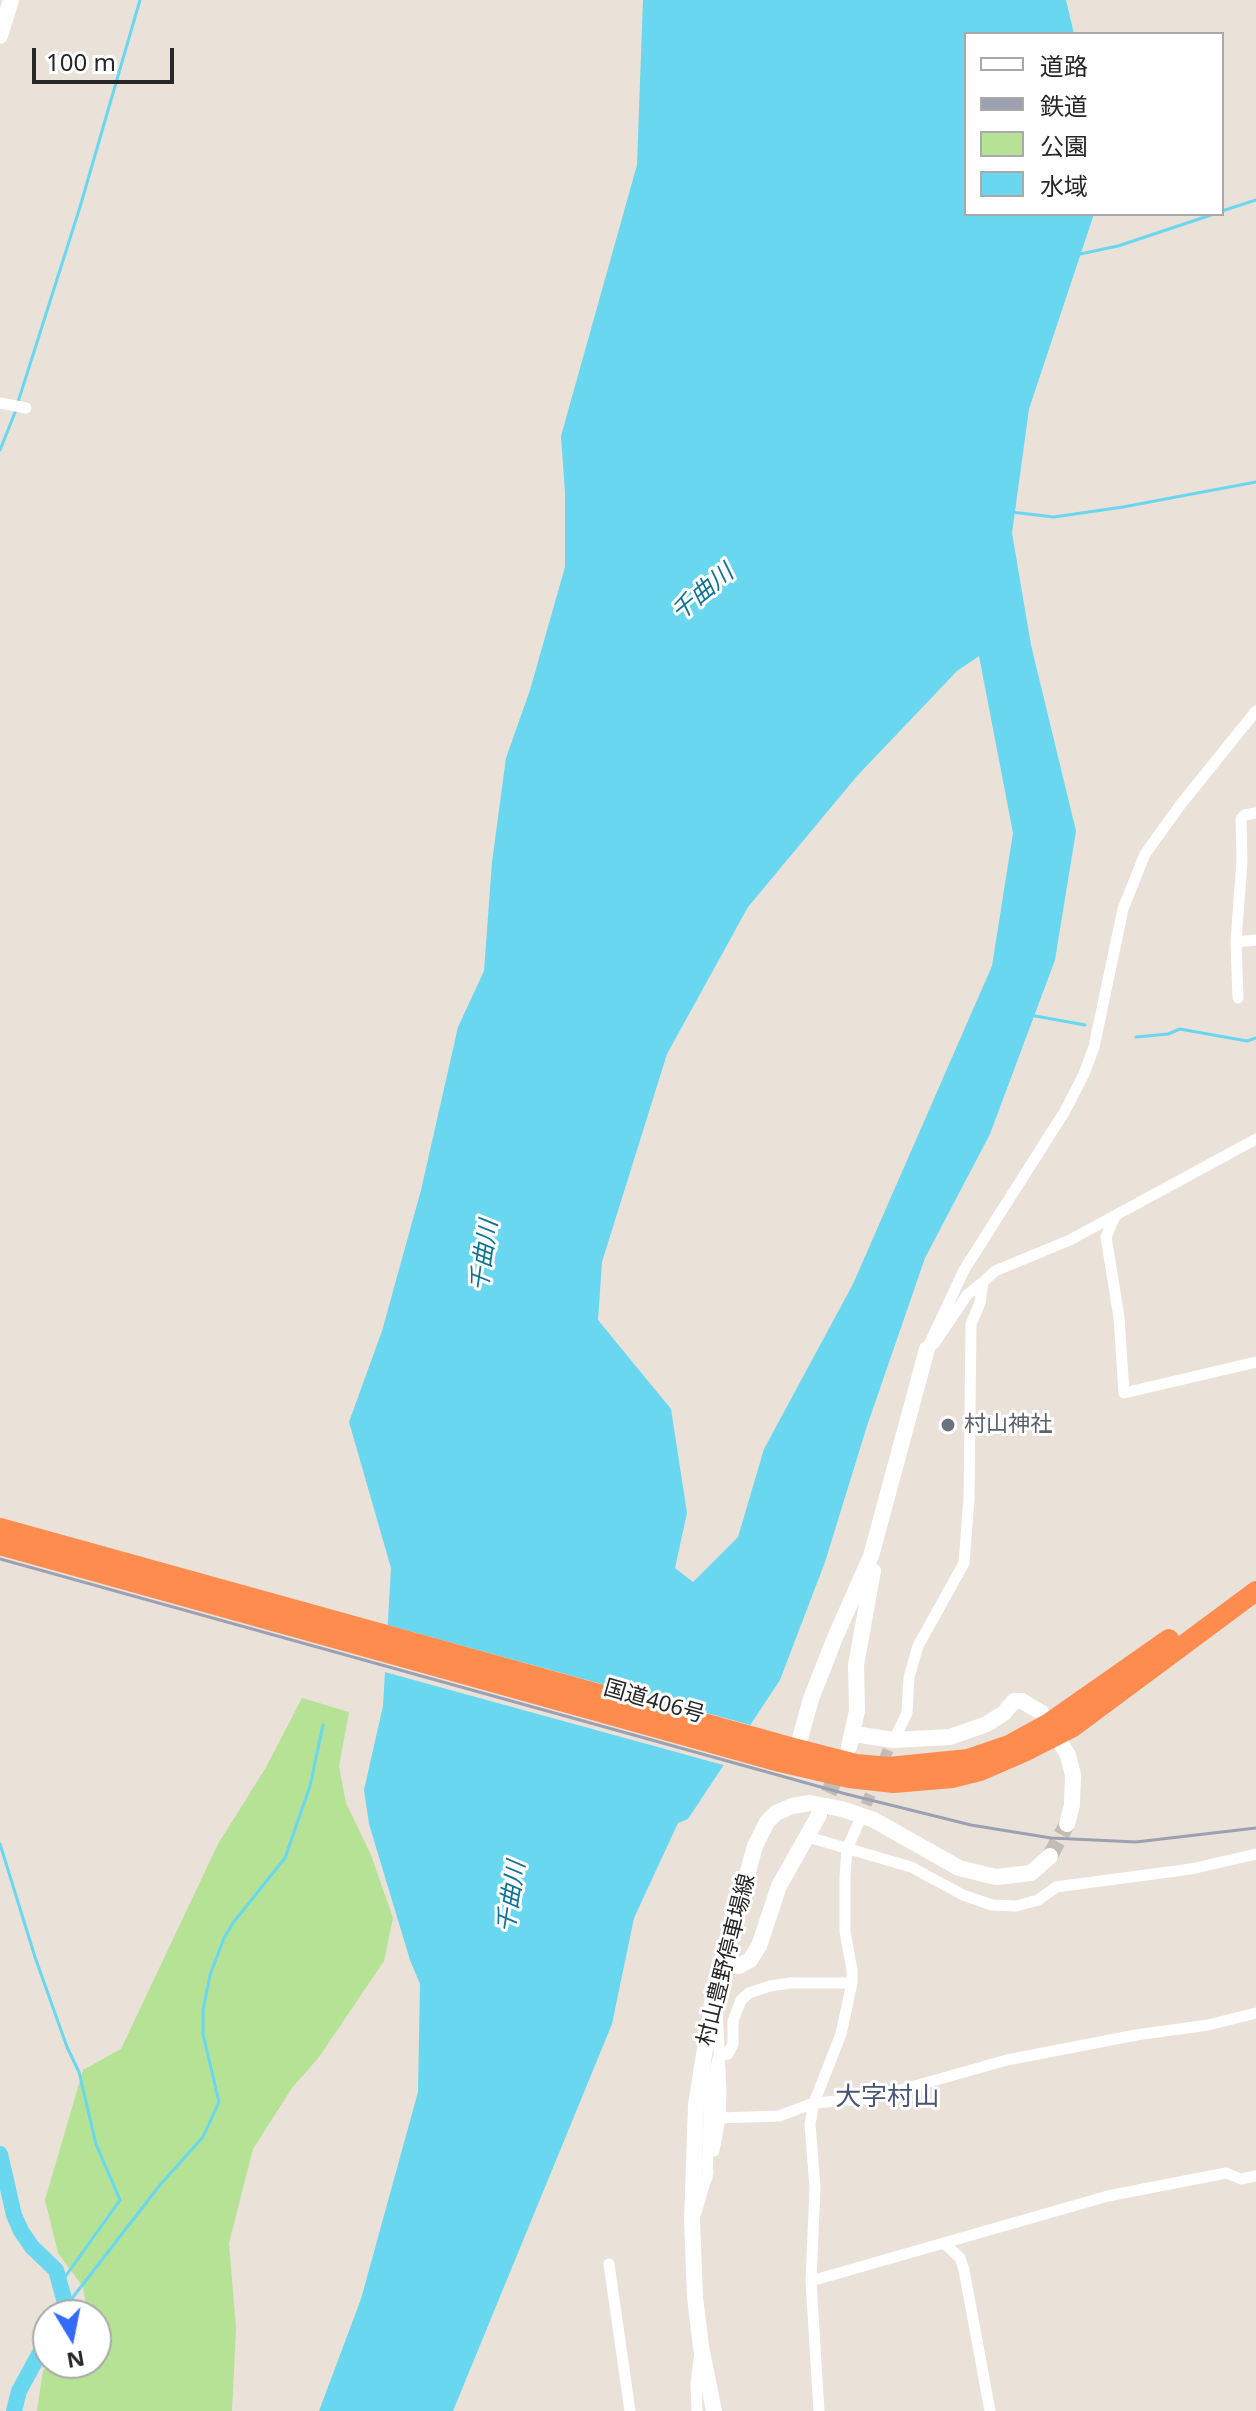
<!DOCTYPE html>
<html>
<head>
<meta charset="utf-8">
<style>
	body { margin:0 }
	#map { position:relative; width:1256px; height:2411px; overflow:hidden; background:#eae1d8; font-family:"Noto Sans","Noto Sans JP",sans-serif }
	canvas { display:block }
	.legend { position:absolute; left:964px; top:32px; width:260px; height:184px; box-sizing:border-box; background:#fff; border:2px solid #a9a9a9; margin:0; padding:10px 14px; list-style:none; font-size:24px; color:#272727 }
	.legend li { display:flex; align-items:center; gap:16px; height:40px }
	.legend b { width:40px; border:2px solid #a9a9a9 }
	.north { position:absolute; left:32px; top:2299px; width:80px; height:80px; box-sizing:border-box; background:#fff; border:2px solid #a9a9a9; border-radius:50%; rotate:170deg; font-size:22px; font-weight:700; line-height:32px; text-align:center; color:#272727 }
	.north::after { content:''; display:block; margin:auto; width:28px; height:36px; background:#356bfa; clip-path:polygon(50% 0,100% 100%,50% 72%,0 100%) }
	.scale { position:absolute; left:32px; top:48px; width:142px; height:36px; box-sizing:border-box; border:4px solid #272727; border-top:0; padding-left:10px; font-size:24px; line-height:28px; white-space:nowrap; color:#272727; -webkit-text-stroke:6px #fff; paint-order:stroke }
</style>
</head>
<body>
<div id="map">
<canvas width="1256" height="2411"></canvas>
<ul class="legend">
<li><b style="height:10px;background:#fff"></b>道路</li>
<li><b style="height:10px;background:#9ba1b2"></b>鉄道</li>
<li><b style="height:22px;background:#b5e294"></b>公園</li>
<li><b style="height:22px;background:#69d7ef"></b>水域</li>
</ul>
<div class="north">N</div>
<div class="scale">100 m</div>
</div>
<script>
const ctx = document.querySelector('canvas').getContext('2d');
ctx.lineJoin = 'round';
function paint(path, color) {
  ctx.fillStyle = color;
  ctx.fill(path, 'evenodd');
}
function shape(rows) {
  const path = new Path2D();
  for (const r of rows) {
    path.moveTo(r[0], r[1]);
    for (let i = 2; i < r.length; i += 2) path.lineTo(r[i], r[i + 1]);
  }
  return path;
}
function strokePath(path, color, width, dash) {
  ctx.strokeStyle = color;
  ctx.lineWidth = width;
  ctx.lineCap = dash ? 'butt' : 'round';
  ctx.setLineDash(dash || []);
  ctx.stroke(path);
}
function write(font, color, halo, rows, align = 'center') {
  ctx.font = font + ' "Noto Sans","Noto Sans JP",sans-serif';
  ctx.lineWidth = 6;
  ctx.setLineDash([]);
  ctx.textBaseline = 'middle';
  ctx.strokeStyle = halo;
  ctx.fillStyle = color;
  for (const [text, x, y, turn = 0] of rows) {
    ctx.save();
    ctx.translate(x, y);
    ctx.rotate((+turn || 0) * Math.PI / 180);
    ctx.textAlign = isNaN(turn) ? turn : align;
    if (halo) ctx.strokeText(text, 0, 0);
    ctx.fillText(text, 0, 0);
    ctx.restore();
  }
}
paint(shape([
	[302,1698,349,1712,339,1766,346,1803,371,1855,393,1918,384,1961,319,2057,292,2088,253,2149,229,2243,236,2328,232,2411,37,2411,43,2371,51,2363,96,2363,96,2315,88,2315,83,2287,58,2253,45,2200,83,2070,121,2049,218,1844,265,1769]
]), '#b5e294');
paint(shape([
	[643,0,1066,0,1074,34,966,34,966,214,1094,214,1029,409,1012,533,1031,645,1076,831,1055,960,990,1134,925,1258,867,1426,825,1562,780,1680,688,1819,678,1823,634,1918,612,2024,453,2411,319,2411,361,2299,418,2092,420,1984,410,1960,369,1824,364,1790,383,1706,391,1568,349,1422,382,1331,421,1190,458,1027,484,971,492,862,506,758,530,690,565,567,565,493,561,436,637,165],
	[979,656,1013,833,992,966,853,1284,764,1449,738,1537,693,1582,675,1568,687,1513,671,1409,598,1320,602,1262,667,1054,748,907,857,776,957,671]
]), '#69d7ef');
paint(shape([
	[384,1624,754,1726,727,1766,381,1671]
]), '#eae1d8');
strokePath(shape([
	[1222,211,1256,200],
	[1080,254,1118,246,1214,214],
	[18,402,80,207,140,0],
	[0,450,16,410],
	[1011,512,1054,517,1123,507,1256,482],
	[1030,1015,1085,1025],
	[1136,1037,1168,1034,1180,1029,1247,1041,1256,1038],
	[0,1844,35,1957,67,2047,79,2072,96,2144,120,2200,60,2284],
	[66,2306,160,2185,203,2137,219,2102,203,2034,203,2010,210,1975,224,1938,233,1923,285,1858,310,1786,323,1725]
]), '#69d7ef', 3);
strokePath(shape([
	[0,2154,14,2215,21,2231,32,2247,56,2270,66,2306,61,2315],
	[14,2411,19,2391,48,2338]
]), '#69d7ef', 16);
strokePath(shape([
	[860,1820,888,1750]
]), '#c3bcb5', 11, [11, 5.5]);
strokePath(shape([
	[819,1815,841,1765],
	[1050,1856,1067,1824]
]), '#c3bcb5', 16, [16, 8]);
strokePath(shape([
	[0,403,26,408],
	[1236,942,1256,940],
	[1238,998,1236,942,1242,860,1241,819,1245,815,1256,813],
	[1115,1216,1106,1237,1119,1317,1124,1393,1256,1362],
	[983,1282,995,1271,1070,1240,1256,1139],
	[927,1349,964,1270,1065,1111,1084,1074,1094,1047,1123,909,1145,854,1181,804,1256,711],
	[894,1740,907,1713,909,1677,918,1646,964,1563,969,1498,971,1324,980,1303,983,1282,967,1295,934,1344],
	[808,1837,911,1867,963,1895,992,1905,1016,1906,1038,1900,1056,1887,1191,1869,1256,1854],
	[720,2118,779,2116,814,2103,872,2098,1007,2060,1136,2035,1208,2025,1256,2013],
	[714,2151,720,2118,721,2092,717,2005],
	[707,2178,710,2090,719,2055,728,2054,733,2044,733,2021,741,2000,749,1993,770,1986,790,1983,852,1983],
	[696,2213,708,2172],
	[944,2243,960,2258,964,2270,990,2411],
	[609,2264,630,2411],
	[811,2281,1108,2196,1226,2173,1241,2179,1256,2176],
	[697,2411,696,2384,699,2359],
	[819,2411,811,2281,815,2188,810,2124,814,2103,841,2034,852,1983,852,1970,845,1932,845,1876,847,1849,858,1824]
]), '#fff', 11);
strokePath(shape([
	[0,36,11,0],
	[854,1734,894,1740,950,1737,987,1724,1004,1713,1014,1701,1022,1701,1042,1713,1068,1755,1073,1775,1072,1805,1067,1824],
	[849,1747,857,1711,856,1665,873,1571],
	[797,1749,811,1699,834,1640,871,1556,927,1349],
	[724,1965,739,1966,750,1960,759,1946,779,1886,819,1815],
	[714,2411,701,2347,695,2297,692,2222,696,2105,713,1998,755,1846,767,1822,776,1813,792,1806,810,1803,842,1809,874,1820,959,1868,996,1877,1031,1873,1050,1856]
]), '#fff', 16);
strokePath(shape([
	[0,1528,797,1749,856,1764,889,1767,968,1759,1009,1745,1049,1723,1169,1639],
	[0,1545,780,1762,849,1778,894,1783,952,1778,980,1771,1026,1751,1073,1727,1256,1591]
]), '#ff8c4f', 20);
strokePath(shape([
	[0,1559,846,1794,971,1825,1051,1838,1136,1842,1256,1828]
]), '#9ba1b2', 3);
for (const [x, y, r, color] of [
	[948,1425,8,"#6b7280"]
]) {
  const dot = new Path2D();
  dot.arc(x, y, r, 0, 2 * Math.PI);
  ctx.fillStyle = color;
  ctx.fill(dot);
  strokePath(dot, '#fff', 3);
}
write('22px', '#5b616d', '#fff', [
	["村山神社",964,1425]
], 'left');
write('22px', '#272727', '#fff', [
	["国道406号",654,1702,16],
	["村山豊野停車場線",727,1960,-76]
]);
write('italic 24px', '#0c7396', '#fff', [
	["千曲川",703,593,-40],
	["千曲川",485,1256,-82],
	["千曲川",512,1897,-81]
]);
write('26px', '#485578', '#fff', [
	["大字村山",887,2098]
]);
</script>
</body>
</html>
